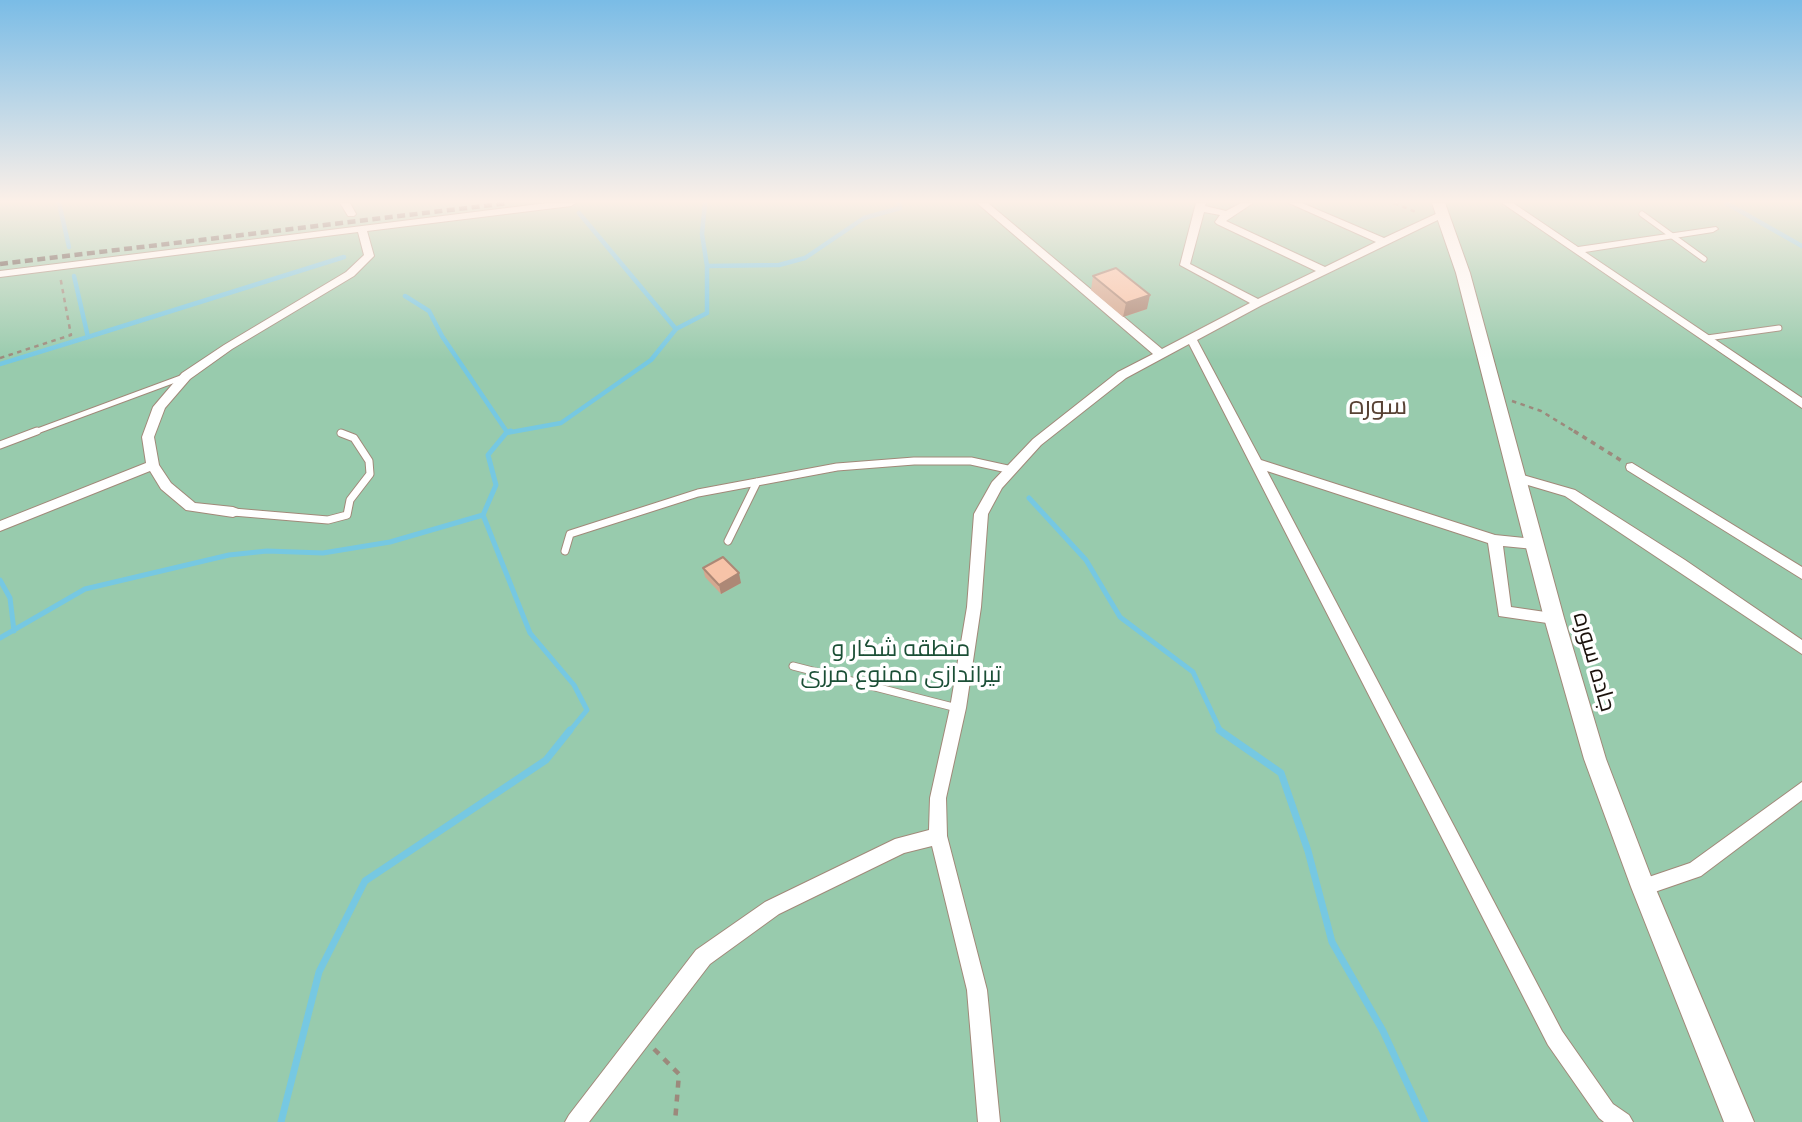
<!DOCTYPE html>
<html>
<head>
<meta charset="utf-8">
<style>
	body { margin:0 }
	canvas { display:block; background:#f9decd }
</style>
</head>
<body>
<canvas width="1802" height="1122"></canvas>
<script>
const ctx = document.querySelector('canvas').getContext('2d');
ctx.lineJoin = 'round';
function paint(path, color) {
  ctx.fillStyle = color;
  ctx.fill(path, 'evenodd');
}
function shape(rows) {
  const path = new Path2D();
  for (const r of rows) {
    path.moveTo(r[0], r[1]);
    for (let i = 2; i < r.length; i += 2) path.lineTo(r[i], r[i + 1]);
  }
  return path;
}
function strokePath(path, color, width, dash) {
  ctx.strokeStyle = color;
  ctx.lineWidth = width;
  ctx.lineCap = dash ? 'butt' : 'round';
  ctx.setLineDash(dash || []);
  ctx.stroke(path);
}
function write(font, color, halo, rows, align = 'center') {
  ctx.font = font + ' "PT Sans",Cairo,sans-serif';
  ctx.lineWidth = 7;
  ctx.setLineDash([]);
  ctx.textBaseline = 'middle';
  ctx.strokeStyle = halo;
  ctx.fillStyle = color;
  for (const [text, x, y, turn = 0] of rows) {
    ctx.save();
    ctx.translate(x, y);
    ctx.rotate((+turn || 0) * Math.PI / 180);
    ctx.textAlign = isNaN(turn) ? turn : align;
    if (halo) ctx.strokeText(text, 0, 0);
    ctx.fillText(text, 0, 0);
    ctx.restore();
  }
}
paint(shape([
	[0,203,1802,203,1802,1122,0,1122]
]), '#98cbad');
strokePath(shape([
	[59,203,69,247],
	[1726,203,1802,246],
	[579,213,676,329],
	[707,266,779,265,805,258,864,218,900,208,899,203],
	[405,296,429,311,442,336,507,432],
	[88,337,344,257],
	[0,364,88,337,74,276],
	[506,433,561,423,651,360,676,329,707,313,707,266,702,234,705,203]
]), '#76c8e2', 4.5);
strokePath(shape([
	[511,431,507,432,488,455,496,485,483,515,530,633,574,685,587,710,569,732],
	[1029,498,1086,560,1120,617,1193,672,1221,732],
	[0,580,10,598,14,631],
	[0,638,85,589,229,555,267,551,323,553,390,542,483,515]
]), '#76c8e2', 5);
strokePath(shape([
	[1219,730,1281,773,1308,851,1332,942,1383,1031,1425,1122],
	[281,1122,319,972,365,881,546,760,570,730]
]), '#76c8e2', 7);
const laneFar1 = shape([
	[1642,214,1704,259],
	[1707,338,1779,328],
	[32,433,186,376]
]);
const lane = shape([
	[0,445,37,431],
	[233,512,328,520,347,515,350,500,370,474,369,461,354,438,341,433],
	[728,541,757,482],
	[565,551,570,534,698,493,837,467,914,461,971,461,1012,470],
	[793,666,957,708]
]);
const street = shape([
	[340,203,350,203,356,214,354,216,348,216,340,203],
	[547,203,576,203,571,206,367,231,374,256,354,276,232,349,190,379,165,408,154,437,159,465,171,483,195,503,233,507,238,509,240,512,238,515,233,517,186,510,161,489,150,471,0,531,0,521,146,463,142,437,153,407,182,373,224,345,346,272,364,255,358,232,0,277,0,271,547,203],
	[977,203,988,203,1162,349,1250,303,1180,265,1196,203,1206,203,1205,206,1226,211,1241,203,1253,203,1226,221,1325,267,1376,242,1289,203,1302,203,1384,238,1440,212,1446,212,1446,216,1262,305,1197,340,1261,460,1495,535,1534,539,1541,544,1534,549,1503,546,1511,607,1559,614,1561,618,1559,622,1554,624,1499,616,1488,543,1267,471,1562,1031,1613,1104,1629,1115,1633,1122,1604,1122,1599,1118,1548,1045,1189,344,1126,378,1041,445,1002,488,988,514,981,607,966,708,946,798,947,836,987,990,1000,1122,978,1122,967,990,932,846,904,853,779,914,710,964,589,1122,565,1122,569,1115,696,950,765,902,895,839,929,830,930,798,950,708,967,607,974,514,992,482,1033,439,1118,372,1153,354,977,203],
	[1204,212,1220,215,1215,222,1217,224,1316,271,1258,299,1190,264,1204,212],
	[1502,203,1513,203,1578,247,1716,227,1718,229,1713,232,1585,252,1802,398,1802,408,1502,203],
	[1632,463,1802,567,1802,579,1627,470,1626,467,1627,464,1632,463],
	[1516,473,1575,490,1685,560,1802,640,1802,654,1565,496,1511,480,1510,477,1516,473],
	[1802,782,1802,800,1701,876,1643,896,1637,893,1634,887,1637,881,1690,863,1802,782]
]);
const secondary = shape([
	[1432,203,1445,203,1470,273,1564,618,1606,759,1655,887,1754,1122,1724,1122,1631,887,1584,759,1544,618,1456,273,1432,203]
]);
strokePath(laneFar1, '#a18979', 7);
strokePath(lane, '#a18979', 9);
strokePath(street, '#a18979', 2);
strokePath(secondary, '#a18979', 2);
strokePath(shape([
	[1394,203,1418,213],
	[0,358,71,335,60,276],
	[1512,401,1541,411,1577,433]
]), '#9c897c', 2.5, [4.5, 4.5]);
strokePath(shape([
	[1574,431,1622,461]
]), '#9c897c', 3.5, [5, 5]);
strokePath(shape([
	[654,1049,679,1074,675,1122]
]), '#9c897c', 4.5, [7, 7]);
strokePath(laneFar1, '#fff', 5);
strokePath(lane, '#fff', 7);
paint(street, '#fff');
paint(secondary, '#fff');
strokePath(shape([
	[0,264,508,203]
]), '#4f4139', 4.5, [8, 4.5]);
paint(shape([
	[1093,276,1147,309,1123,317,1091,290],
	[703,568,741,583,721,594,705,577]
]), '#d4a890');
paint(shape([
	[1150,295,1147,309,1123,317,1126,303],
	[739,573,741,583,721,594,719,585]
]), '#ad8876');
const building = shape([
	[1116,268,1150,295,1126,303,1093,276,1116,268],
	[723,557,739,573,719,585,703,568,723,557]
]);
paint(building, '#f7c3a8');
strokePath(building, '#ad8876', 2);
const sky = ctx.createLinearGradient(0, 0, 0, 360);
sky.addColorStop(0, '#7abce6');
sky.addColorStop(0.56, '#fcf0e8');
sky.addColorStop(1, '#fcf0e800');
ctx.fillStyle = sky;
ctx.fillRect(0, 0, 1802, 360);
write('23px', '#1b4f36', '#fff', [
	["منطقه شکار و",901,649],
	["تیراندازی ممنوع مرزی",901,675]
]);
write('23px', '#1b120c', '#fff', [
	["جاده سوره",1594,662,74]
]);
write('26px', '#584234', '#fff', [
	["سوره",1378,407]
]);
</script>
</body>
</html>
